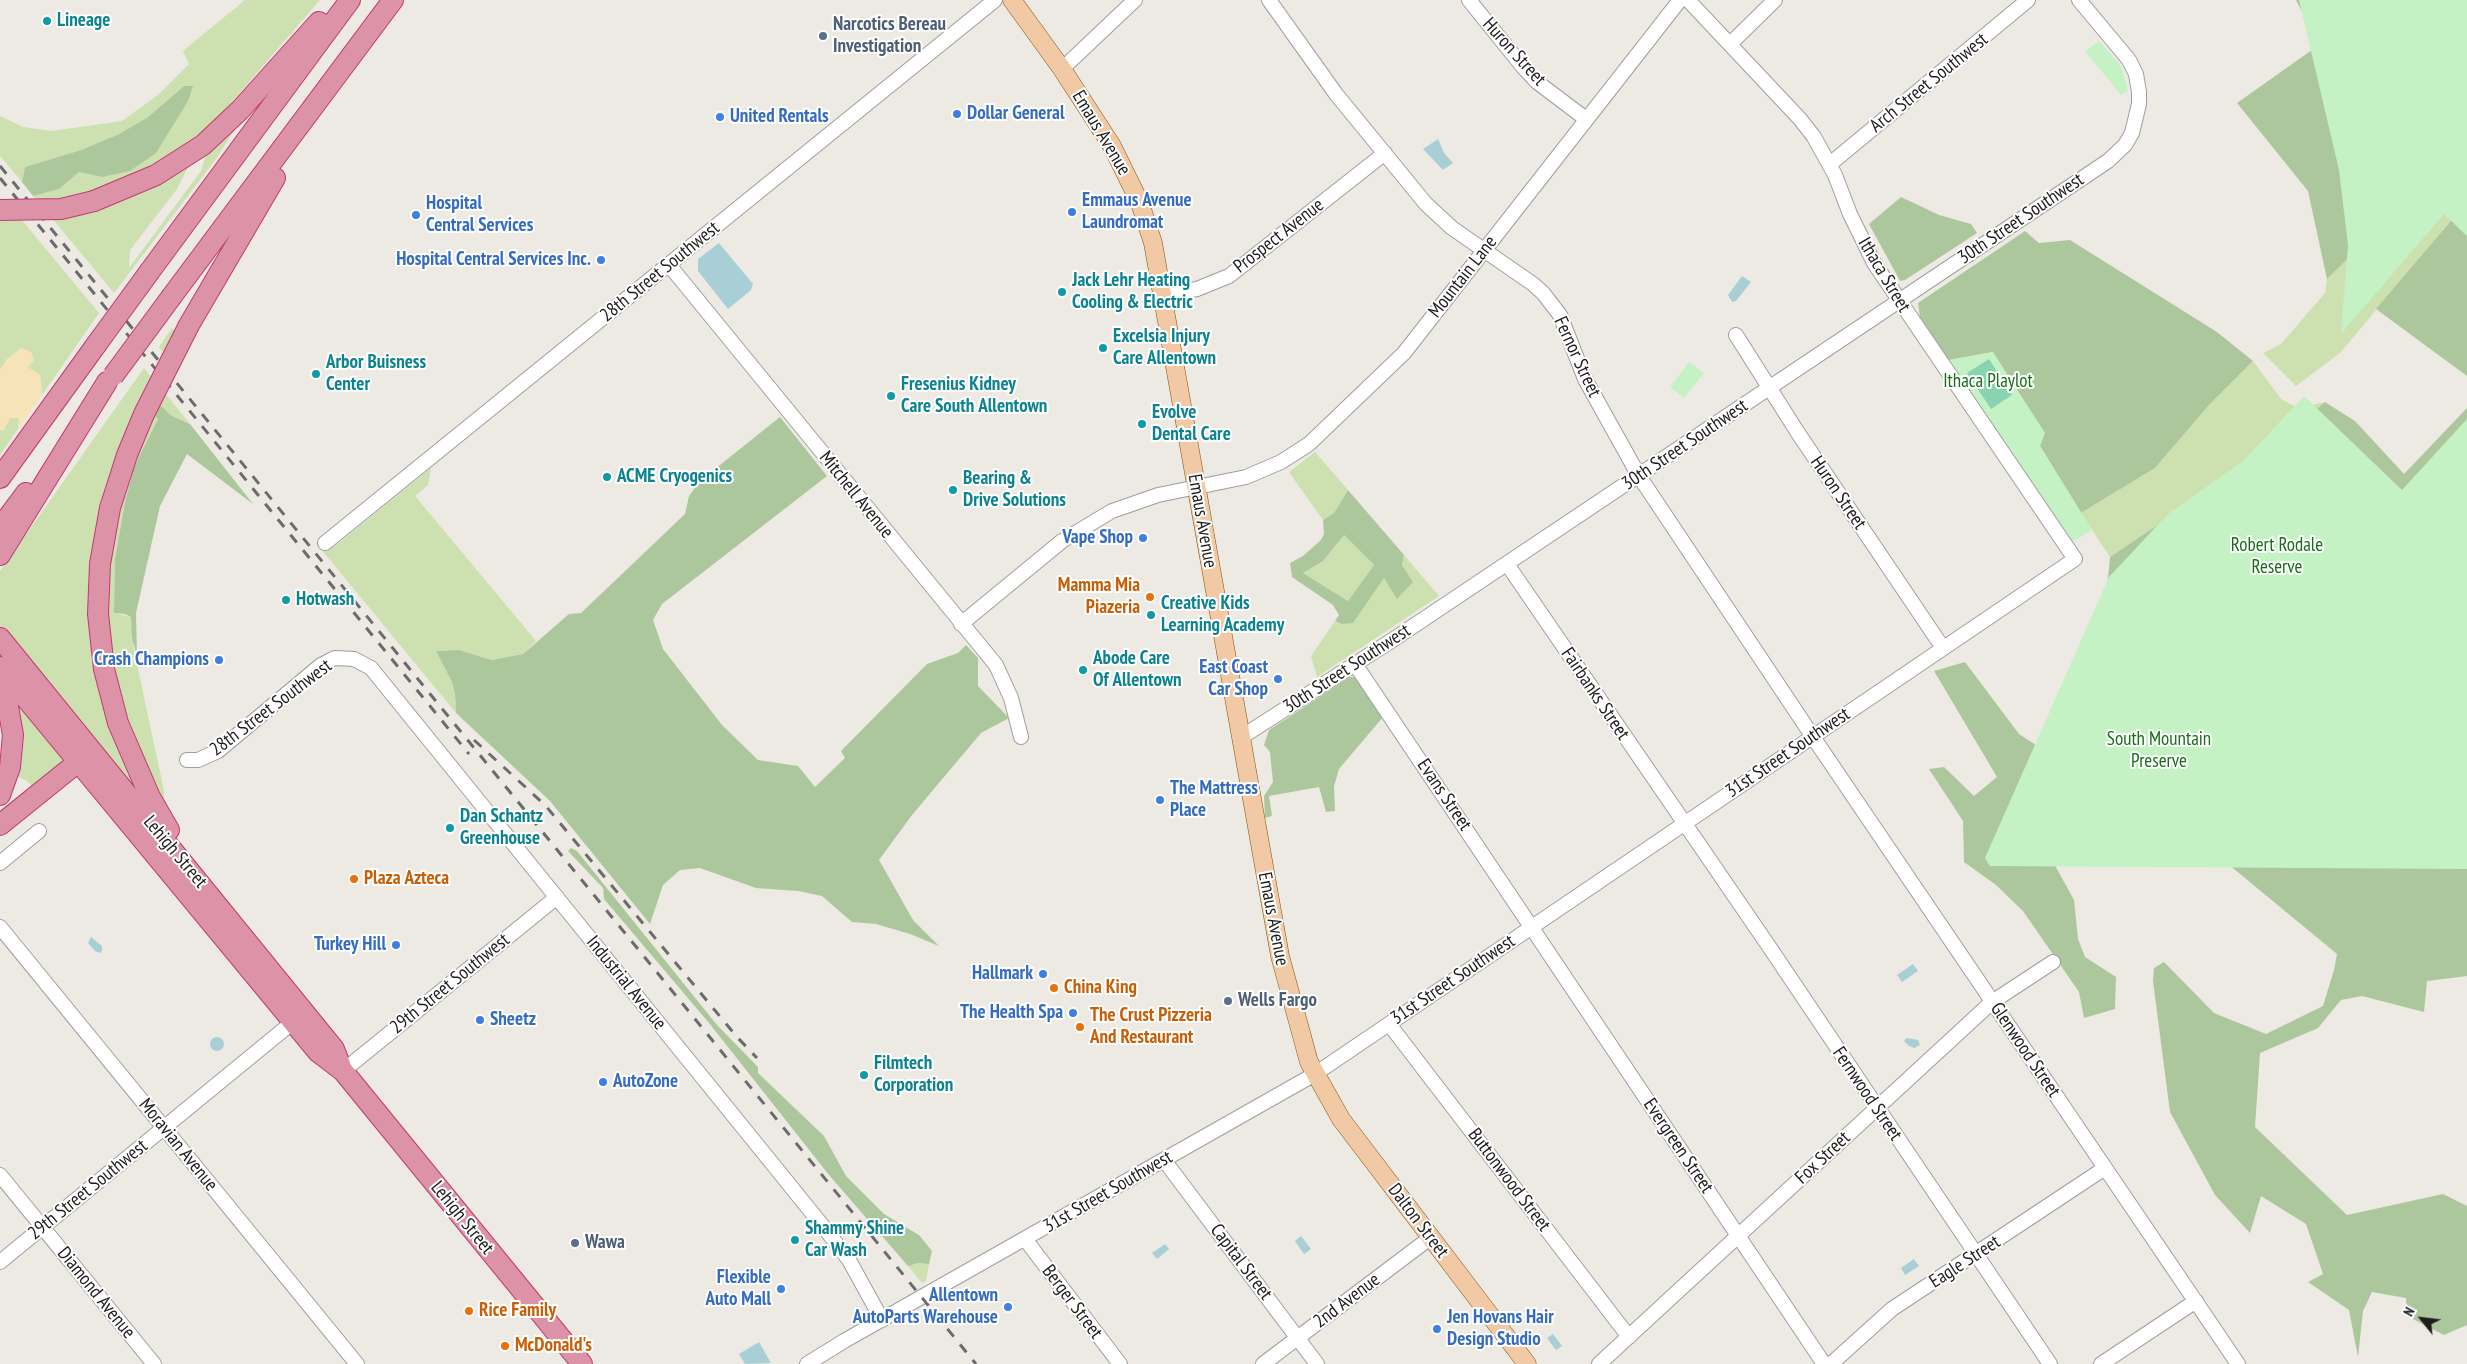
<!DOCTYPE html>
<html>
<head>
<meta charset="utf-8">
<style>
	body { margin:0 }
	#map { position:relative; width:2467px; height:1364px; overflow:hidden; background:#ede9e3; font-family:"PT Sans Narrow",sans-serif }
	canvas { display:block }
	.north { position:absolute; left:2397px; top:1294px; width:50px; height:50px; -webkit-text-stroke:4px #fff; paint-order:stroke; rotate:299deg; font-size:14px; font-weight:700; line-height:20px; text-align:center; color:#1d1d1d }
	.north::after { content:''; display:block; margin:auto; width:18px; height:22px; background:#1d1d1d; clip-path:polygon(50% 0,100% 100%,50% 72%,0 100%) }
</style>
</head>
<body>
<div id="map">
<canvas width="2467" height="1364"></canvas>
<div class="north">N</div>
</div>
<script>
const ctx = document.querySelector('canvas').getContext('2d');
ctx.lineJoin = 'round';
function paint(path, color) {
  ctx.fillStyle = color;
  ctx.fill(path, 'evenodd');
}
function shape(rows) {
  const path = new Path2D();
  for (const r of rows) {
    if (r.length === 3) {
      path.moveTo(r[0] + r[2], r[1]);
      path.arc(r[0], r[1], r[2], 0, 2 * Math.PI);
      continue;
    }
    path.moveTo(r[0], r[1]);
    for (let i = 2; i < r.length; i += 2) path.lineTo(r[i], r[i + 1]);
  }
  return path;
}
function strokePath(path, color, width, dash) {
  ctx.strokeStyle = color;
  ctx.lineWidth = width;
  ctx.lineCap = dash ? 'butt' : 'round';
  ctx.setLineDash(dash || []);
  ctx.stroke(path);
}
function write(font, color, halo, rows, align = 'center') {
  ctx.font = font + ' "PT Sans Narrow",sans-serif';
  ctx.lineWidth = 4;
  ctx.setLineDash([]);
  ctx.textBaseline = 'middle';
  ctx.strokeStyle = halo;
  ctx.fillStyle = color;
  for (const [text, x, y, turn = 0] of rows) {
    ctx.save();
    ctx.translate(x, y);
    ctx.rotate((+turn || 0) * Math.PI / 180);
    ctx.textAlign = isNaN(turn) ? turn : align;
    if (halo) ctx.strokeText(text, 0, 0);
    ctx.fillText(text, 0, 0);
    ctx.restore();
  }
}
paint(shape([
	[245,0,320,0,217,119,185,146,114,185,59,198,36,200,33,196,59,189,79,172,102,177,175,121,188,101,184,86,148,117,119,134,81,150,25,167,22,182,0,156,0,116,23,127,52,131,122,121,158,95,189,64,183,51],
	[249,108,216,159,114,293,51,217,192,159,177,189,130,250,129,268,201,171,208,148],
	[2467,141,2467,202,2340,353,2296,386,2263,353,2281,344,2325,293,2327,279],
	[0,218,21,219,99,313,42,395,40,375,7,359,0,370],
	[172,328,177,333,165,355,159,347],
	[2253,361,2281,399,2298,408,2325,402,2263,454,2110,557,2081,513,2155,468,2209,405],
	[144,368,153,379,104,492,107,495,93,573,141,795,98,749,0,627,0,571],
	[165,393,190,424,172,416,159,404],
	[154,415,158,419,134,467,125,502,115,559,114,613,131,617,134,650,164,791,164,810,128,723,115,674,109,628,107,586,109,558,126,479],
	[10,418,19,418,18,429,0,455,0,429,3,431],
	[1315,452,1348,490,1334,513,1323,520,1289,472],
	[431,468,428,485,415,496,536,641,523,654,492,660,459,650,436,651,452,682,455,694,456,713,316,543,334,547],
	[1344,535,1374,565,1348,601,1303,573,1323,561],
	[1404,555,1439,596,1317,677,1311,656,1335,621,1342,624,1357,616,1384,578,1413,582,1402,565],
	[10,695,62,758,61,767,33,787,26,780,14,776],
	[918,1263,929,1264,926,1281,922,1283,908,1266]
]), '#cce1af');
paint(shape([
	[2296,0,2467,0,2467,141,2327,279,2308,191,2237,103,2319,45],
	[184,86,193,86,188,101,156,153,130,171,102,177,79,172,59,189,33,196,22,182,25,167,81,150,119,134,148,117],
	[1901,197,1939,215,1971,224,1977,233,1905,280,1900,281,1869,224],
	[2467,202,2467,376,2376,309],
	[2025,231,2039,243,2070,240,2217,332,2253,361,2209,405,2155,468,2081,513,2040,446,1993,352,1949,360,1920,317,1918,303],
	[2325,402,2355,421,2404,474,2467,408,2467,976,2427,981,2424,1012,2362,996,2341,1000,2318,1028,2260,1053,2255,1127,2347,1215,2443,1194,2467,1206,2467,1325,2444,1335,2407,1316,2406,1298,2372,1292,2363,1311,2358,1357,2349,1310,2308,1282,2323,1274,2306,1224,2261,1196,2250,1233,2215,1195,2170,1112,2153,981,2154,968,2164,962,2214,1013,2266,1034,2323,1006,2334,970,2337,954,2085,746,2052,860,2074,900,2078,939,2085,957,2116,977,2115,1009,2084,1018,2079,992,2023,911,1996,885,1964,862,1963,821,1929,769,1944,767,1974,796,1997,777,1934,671,1965,662,2019,734,2039,747,2105,611,2110,557,2263,454],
	[159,404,172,416,190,424,253,504,187,454,160,506,136,613,137,656,132,638,131,617,125,614,114,613,115,559,125,502,134,467,158,419,154,415],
	[780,417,827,476,662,604,653,620,663,649,722,725,758,760,798,766,815,787,845,758,841,751,927,664,958,653,966,645,978,658,978,686,1009,718,981,733,912,815,879,860,913,920,939,946,910,934,876,924,852,922,822,896,798,891,756,888,700,868,680,870,663,885,650,924,550,801,456,713,455,694,452,682,436,651,459,650,492,660,523,654,569,614,581,613,685,514,689,496,700,481],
	[1348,490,1404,555,1402,565,1413,582,1397,599,1384,578,1353,623,1342,624,1335,621,1339,615,1333,605,1292,577,1290,563,1303,556,1321,540,1324,534,1323,520,1334,513],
	[1344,535,1374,565,1348,601,1303,573,1323,561],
	[1350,677,1354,677,1358,680,1383,717,1339,769,1334,786,1335,811,1326,812,1319,787,1269,796,1272,816,1265,818,1264,796,1273,782,1270,752,1264,745,1269,730],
	[571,848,577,851,717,1025,758,1067,758,1073,824,1136,846,1176,884,1214,919,1235,932,1251,929,1264,918,1263,908,1266,829,1175,709,1023,604,899,603,888,568,851]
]), '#adc79d');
paint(shape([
	[21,348,31,352,34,360,28,367,40,375,42,395,18,429,19,418,10,418,3,431,0,429,0,370,7,359]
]), '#f6e4b8');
paint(shape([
	[2299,0,2467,0,2467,236,2444,214,2341,334,2348,245,2339,170],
	[2099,41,2121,66,2128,90,2121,95,2085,51],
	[1993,352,2045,433,2040,446,2092,530,2072,542,1949,360],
	[1689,362,1704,373,1684,398,1670,387],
	[2304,396,2402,490,2467,419,2467,869,1990,866,1985,858,2109,577,2168,514,2243,461]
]), '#c5f2c5');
paint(shape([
	[1989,359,2012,395,1991,409,1967,373]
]), '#8ad3b1');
paint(shape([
	[1438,139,1444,153,1453,163,1443,170,1423,149],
	[719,243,753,284,751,290,728,309,698,271,698,259],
	[1742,276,1751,282,1736,301,1732,302,1728,295],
	[91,937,102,946,102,951,100,953,95,951,88,943],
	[1913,964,1918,971,1902,982,1897,975],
	[217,1044,7],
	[1906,1038,1918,1040,1920,1045,1914,1048,1909,1046,1904,1041],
	[1301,1236,1311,1249,1304,1254,1295,1241],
	[1165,1244,1169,1249,1157,1259,1152,1253],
	[1914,1259,1919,1266,1905,1275,1901,1268],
	[1553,1334,1562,1346,1556,1350,1547,1338],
	[759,1342,771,1363,745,1364,739,1354]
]), '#a9cfd6');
const minor = shape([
	[1269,0,1336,94,1426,204,1452,228,1533,284,1543,293,1560,315,1585,379,1639,476,1813,737,2238,1364],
	[1469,0,1523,67,1537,82,1586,119],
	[1730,44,1775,0],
	[1062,69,1135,0],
	[1830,164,2028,0],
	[669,265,996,665,1011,698,1021,737],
	[1162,295,1197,289,1229,276,1385,153],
	[1736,335,1798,433,1943,648],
	[325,543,995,0],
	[1507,564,1768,945,2050,1364],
	[961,624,1062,541,1112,511,1158,495,1246,477,1281,462,1309,444,1404,353,1680,0],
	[1355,664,1824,1364],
	[1240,738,1394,639,2108,161,2125,145,2132,133,2139,104,2139,92,2136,74,2129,60,2079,0],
	[187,760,198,760,218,751,321,665,335,658,354,659,371,668,826,1230,849,1260,882,1320],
	[0,863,39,831],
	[0,927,357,1364],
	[1389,1024,1629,1337],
	[343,1071,557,897],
	[1164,1160,1317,1364],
	[0,1175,154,1364],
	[1025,1239,1120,1364],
	[0,1262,293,1022],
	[807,1364,844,1341,1315,1074,2075,559,1874,263,1850,214,1835,175,1814,137,1800,119,1688,0],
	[1263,1364,1430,1238],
	[1599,1364,1992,1002,2053,962],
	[1831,1364,1892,1309,2105,1168],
	[2101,1364,2196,1301]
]);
const major = shape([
	[1012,0,1062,69,1112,146,1140,203,1153,243,1280,956,1309,1062,1341,1119,1527,1364]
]);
const highway = shape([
	[94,201,156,175,203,145,240,110,319,22],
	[150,271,350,0],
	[172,296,393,0],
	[189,325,275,178],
	[144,414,127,455,110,508,100,564,98,614,104,669,118,723,150,797,169,830],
	[0,478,96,345],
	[0,528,26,493],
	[0,555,107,382],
	[0,638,334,1049,341,1067],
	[0,667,318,1052,343,1071,582,1364],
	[0,685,7,701,13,735,10,767,0,795],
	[0,825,88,754]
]);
strokePath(minor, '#9e9e9e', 16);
strokePath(major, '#845511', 19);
strokePath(highway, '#c43873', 22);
strokePath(minor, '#fff', 14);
strokePath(major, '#f1c9a4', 18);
strokePath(highway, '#dc93a7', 20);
strokePath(shape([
	[0,166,976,1364],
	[0,178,469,754],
	[474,740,545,805,737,1037,757,1058]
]), '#6b6b6b', 3, [10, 10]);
const highwayBridge = shape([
	[0,210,61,209,94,201],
	[96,345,150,271],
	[113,376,172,296],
	[144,414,189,325]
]);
strokePath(highwayBridge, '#c43873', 22, []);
strokePath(highwayBridge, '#dc93a7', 20);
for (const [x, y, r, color] of [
	[47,21,5,"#0f9aa8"],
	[823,36,5,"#5c6f8a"],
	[957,114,5,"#3f7fe0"],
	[720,117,5,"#3f7fe0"],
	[1072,212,5,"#3f7fe0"],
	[416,215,5,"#3f7fe0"],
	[601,260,5,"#3f7fe0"],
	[1062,292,5,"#0f9aa8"],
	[1103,348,5,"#0f9aa8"],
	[316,374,5,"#0f9aa8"],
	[891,396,5,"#0f9aa8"],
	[1142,424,5,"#0f9aa8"],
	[607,477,5,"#0f9aa8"],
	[953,490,5,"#0f9aa8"],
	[1143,538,5,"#3f7fe0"],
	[1150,597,5,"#e8710a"],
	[286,600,5,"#0f9aa8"],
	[1151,615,5,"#0f9aa8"],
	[219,660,5,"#3f7fe0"],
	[1083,670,5,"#0f9aa8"],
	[1278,679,5,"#3f7fe0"],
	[1160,800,5,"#3f7fe0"],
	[450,828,5,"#0f9aa8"],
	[354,879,5,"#e8710a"],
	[396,945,5,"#3f7fe0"],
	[1043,974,5,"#3f7fe0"],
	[1054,988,5,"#e8710a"],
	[1228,1001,5,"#5c6f8a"],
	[1073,1013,5,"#3f7fe0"],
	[480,1020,5,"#3f7fe0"],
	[1080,1027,5,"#e8710a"],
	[864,1075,5,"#0f9aa8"],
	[603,1082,5,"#3f7fe0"],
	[795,1240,5,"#0f9aa8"],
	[575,1243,5,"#5c6f8a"],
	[781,1289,5,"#3f7fe0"],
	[1008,1307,5,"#3f7fe0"],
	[469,1311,5,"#e8710a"],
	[1437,1329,5,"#3f7fe0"],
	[505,1346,5,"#e8710a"]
]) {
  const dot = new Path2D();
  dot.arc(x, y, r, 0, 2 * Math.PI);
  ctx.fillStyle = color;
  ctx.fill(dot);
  strokePath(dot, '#fff', 2);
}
write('bold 19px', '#0d838f', '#fff', [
	["Lineage",57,21],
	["Jack Lehr Heating",1072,281],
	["Cooling & Electric",1072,303],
	["Excelsia Injury",1113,337],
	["Care Allentown",1113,359],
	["Arbor Buisness",326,363],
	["Center",326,385],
	["Fresenius Kidney",901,385],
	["Care South Allentown",901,407],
	["Evolve",1152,413],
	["Dental Care",1152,435],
	["ACME Cryogenics",617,477],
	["Bearing &",963,479],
	["Drive Solutions",963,501],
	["Hotwash",296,600],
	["Creative Kids",1161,604],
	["Learning Academy",1161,626],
	["Abode Care",1093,659],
	["Of Allentown",1093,681],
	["Dan Schantz",460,817],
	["Greenhouse",460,839],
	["Filmtech",874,1064],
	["Corporation",874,1086],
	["Shammy Shine",805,1229],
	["Car Wash",805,1251]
], 'left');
write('bold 19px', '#4e5e75', '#fff', [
	["Narcotics Bereau",833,25],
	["Investigation",833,47],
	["Wells Fargo",1238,1001],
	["Wawa",585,1243]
], 'left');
write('19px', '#1d1d1d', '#fff', [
	["Huron Street",1514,52,48],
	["Arch Street Southwest",1929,83,-39],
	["Emaus Avenue",1101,133,59],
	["30th Street Southwest",2021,219,-34],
	["Prospect Avenue",1279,236,-38],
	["28th Street Southwest",660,272,-39],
	["Ithaca Street",1884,275,59],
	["Mountain Lane",1463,277,-52],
	["Fernor Street",1577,357,65],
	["30th Street Southwest",1685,445,-34],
	["Huron Street",1838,493,56],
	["Mitchell Avenue",856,495,51],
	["Emaus Avenue",1202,521,80],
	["30th Street Southwest",1347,669,-33],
	["Fairbanks Street",1595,694,56],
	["28th Street Southwest",271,708,-37],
	["31st Street Southwest",1788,753,-34],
	["Evans Street",1444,795,56],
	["Lehigh Street",175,852,50],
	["Emaus Avenue",1273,919,79],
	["31st Street Southwest",1453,980,-34],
	["Industrial Avenue",626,983,51],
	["29th Street Southwest",450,984,-39],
	["Glenwood Street",2025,1050,56],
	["Fernwood Street",1867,1094,56],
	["Moravian Avenue",178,1145,51],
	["Evergreen Street",1678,1146,56],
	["Fox Street",1823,1158,-43],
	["Buttonwood Street",1509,1180,53],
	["29th Street Southwest",88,1190,-39],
	["31st Street Southwest",1108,1192,-30],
	["Lehigh Street",462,1218,51],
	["Dalton Street",1418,1221,53],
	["Capital Street",1241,1262,53],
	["Eagle Street",1965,1262,-33],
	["Diamond Avenue",96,1293,51],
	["2nd Avenue",1347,1301,-37],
	["Berger Street",1072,1302,53]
]);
write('bold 19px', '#366cbe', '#fff', [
	["Dollar General",967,114,"left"],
	["United Rentals",730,117,"left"],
	["Emmaus Avenue",1082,201,"left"],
	["Laundromat",1082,223,"left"],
	["Hospital",426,204,"left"],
	["Central Services",426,226,"left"],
	["Hospital Central Services Inc.",591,260],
	["Vape Shop",1133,538],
	["Crash Champions",209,660],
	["East Coast",1268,668],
	["Car Shop",1268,690],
	["The Mattress",1170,789,"left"],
	["Place",1170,811,"left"],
	["Turkey Hill",386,945],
	["Hallmark",1033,974],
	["The Health Spa",1063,1013],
	["Sheetz",490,1020,"left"],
	["AutoZone",613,1082,"left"],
	["Flexible",771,1278],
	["Auto Mall",771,1300],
	["Allentown",998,1296],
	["AutoParts Warehouse",998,1318],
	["Jen Hovans Hair",1447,1318,"left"],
	["Design Studio",1447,1340,"left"]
], 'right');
write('19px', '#176e18', '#fff', [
	["Ithaca Playlot",1988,382],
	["Robert Rodale",2277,546],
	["Reserve",2277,568],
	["South Mountain",2159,740],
	["Preserve",2159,762]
]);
write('bold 19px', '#c56008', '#fff', [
	["Mamma Mia",1140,586,"right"],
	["Piazeria",1140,608,"right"],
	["Plaza Azteca",364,879],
	["China King",1064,988],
	["The Crust Pizzeria",1090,1016],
	["And Restaurant",1090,1038],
	["Rice Family",479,1311],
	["McDonald's",515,1346]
], 'left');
</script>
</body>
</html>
